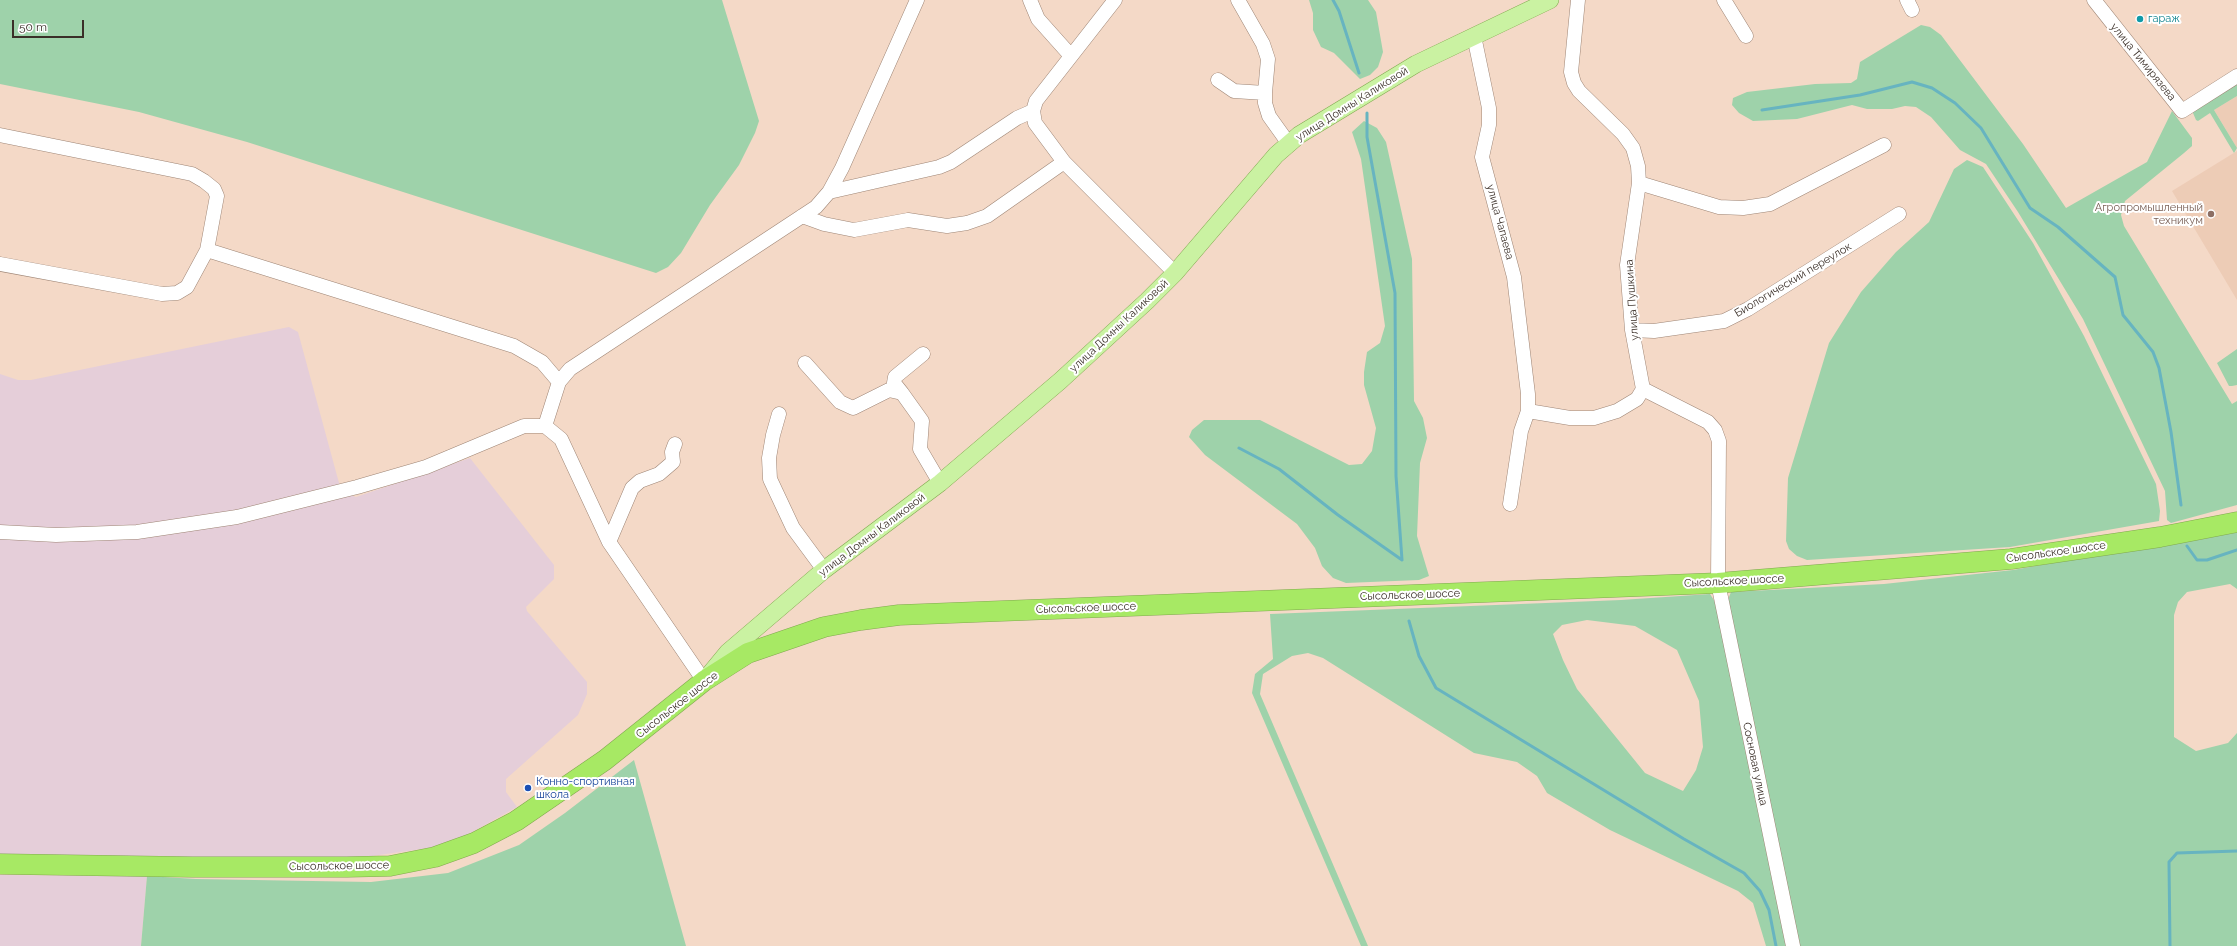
<!DOCTYPE html>
<html>
<head>
<meta charset="utf-8">
<style>
	body { margin:0 }
	#map { position:relative; width:2237px; height:946px; overflow:hidden; background:#f4d9c7; font-family:Raleway,sans-serif }
	canvas { display:block }
	.scale { position:absolute; left:12px; top:20px; width:72px; height:18px; box-sizing:border-box; border:2px solid #3a2f28; border-top:0; padding-left:5px; font-size:12px; line-height:14px; white-space:nowrap; color:#3a2f28; -webkit-text-stroke:3px #fff; paint-order:stroke }
</style>
</head>
<body>
<div id="map">
<canvas width="2237" height="946"></canvas>
<div class="scale">50 m</div>
</div>
<script>
const ctx = document.querySelector('canvas').getContext('2d');
ctx.lineJoin = 'round';
function paint(path, color) {
  ctx.fillStyle = color;
  ctx.fill(path, 'evenodd');
}
function shape(rows) {
  const path = new Path2D();
  for (const r of rows) {
    path.moveTo(r[0], r[1]);
    for (let i = 2; i < r.length; i += 2) path.lineTo(r[i], r[i + 1]);
  }
  return path;
}
function strokePath(path, color, width, dash) {
  ctx.strokeStyle = color;
  ctx.lineWidth = width;
  ctx.lineCap = dash ? 'butt' : 'round';
  ctx.setLineDash(dash || []);
  ctx.stroke(path);
}
function write(font, color, halo, rows, align = 'center') {
  ctx.font = font + ' Raleway,sans-serif';
  ctx.lineWidth = 4;
  ctx.setLineDash([]);
  ctx.textBaseline = 'middle';
  ctx.strokeStyle = halo;
  ctx.fillStyle = color;
  for (const [text, x, y, turn = 0] of rows) {
    ctx.save();
    ctx.translate(x, y);
    ctx.rotate((+turn || 0) * Math.PI / 180);
    ctx.textAlign = isNaN(turn) ? turn : align;
    if (halo) ctx.strokeText(text, 0, 0);
    ctx.fillText(text, 0, 0);
    ctx.restore();
  }
}
paint(shape([
	[2237,96,2237,148,2214,110],
	[2237,151,2237,300,2172,191]
]), '#edccb6');
paint(shape([
	[289,327,298,332,336,472,341,490,346,494,356,497,470,458,554,565,554,579,526,607,527,611,587,682,587,694,578,715,506,779,506,792,517,807,465,836,429,848,351,859,0,856,0,374,18,380,31,380],
	[0,875,147,876,141,946,0,946]
]), '#e5ced9');
paint(shape([
	[0,0,722,0,759,121,755,133,739,165,710,205,681,253,668,267,656,273,247,142,139,112,0,84],
	[1309,0,1368,0,1376,12,1383,52,1378,67,1370,75,1360,79,1334,53,1321,47,1313,30,1313,13],
	[1921,25,1930,27,1941,35,2023,144,2066,208,2147,162,2172,111,2192,138,2192,146,2184,153,2125,201,2121,215,2124,226,2232,404,2237,401,2237,505,2171,523,2167,520,2165,491,2083,319,2018,212,1986,164,1960,150,1931,117,1916,107,1905,106,1892,109,1867,109,1852,105,1797,119,1753,121,1739,113,1732,105,1733,98,1747,92,1815,84,1851,83,1857,79,1860,62],
	[2237,80,2237,96,2214,110,2237,148,2234,153,2210,113,2198,121,2196,120,2193,113,2194,108],
	[1364,121,1377,128,1386,142,1412,259,1414,401,1423,418,1427,438,1420,463,1417,536,1429,576,1419,580,1346,583,1333,578,1322,566,1315,548,1297,524,1205,455,1189,437,1192,430,1204,420,1260,420,1349,465,1362,464,1372,451,1376,428,1364,385,1364,372,1367,352,1380,343,1385,326,1361,159,1352,132],
	[1967,160,1983,167,2033,243,2084,336,2156,484,2160,511,2159,521,2010,547,1807,560,1797,556,1789,549,1786,541,1788,478,1829,343,1861,292,1896,252,1929,222,1954,169],
	[2237,349,2237,385,2232,386,2229,386,2217,363],
	[2237,530,2237,589,2230,584,2187,592,2178,602,2174,615,2174,737,2196,751,2228,743,2237,733,2237,946,1798,946,1727,602,1731,592,1884,584,2013,570],
	[1710,594,1717,605,1788,946,1766,946,1753,903,1738,891,1610,830,1547,793,1537,776,1517,762,1474,753,1323,658,1308,653,1292,656,1263,674,1260,694,1368,946,1361,946,1252,693,1255,674,1273,659,1270,614,1621,600],
	[1587,620,1635,626,1677,650,1699,701,1703,747,1696,770,1683,791,1645,773,1577,689,1563,660,1553,634,1562,625],
	[634,760,686,946,141,946,147,876,196,879,371,882,448,873,519,845,565,813]
]), '#9ed2aa');
strokePath(shape([
	[1333,0,1339,11,1359,73],
	[1762,110,1860,95,1912,82,1932,88,1955,103,1981,128,2030,208,2058,227,2115,277,2123,315,2153,352,2159,368,2171,432,2181,505],
	[1367,113,1367,137,1395,293,1396,476,1402,560],
	[1239,448,1279,469,1338,515,1402,560],
	[2187,546,2197,560,2207,560,2237,550],
	[1409,621,1419,656,1436,688,1684,839,1744,873,1760,891,1769,910,1776,946],
	[2170,946,2169,862,2177,853,2237,851]
]), '#67b4c0', 3);
const minor = shape([
	[1030,0,1038,19,1071,56],
	[1115,0,1036,101,1033,111,1035,123,1064,162,1175,273],
	[1238,0,1263,44,1268,59,1265,93,1265,103,1269,116,1289,144],
	[1578,0,1571,72,1574,83,1579,91,1623,134,1633,148,1638,166,1639,183,1627,265,1632,330,1643,389,1708,422,1715,430,1719,441,1718,583,1793,946],
	[1724,0,1746,36],
	[1907,0,1912,10],
	[2094,0,2182,111,2237,76],
	[1474,36,1489,108,1489,125,1482,157,1514,277,1528,394,1528,411,1521,431,1510,504],
	[1218,80,1234,91,1265,93],
	[0,135,192,174,204,181,214,189,217,196,207,250,187,287,177,293,162,294,0,264],
	[1639,183,1719,207,1743,208,1770,204,1884,145],
	[829,192,939,167,951,162,1017,118,1033,111],
	[802,216,824,224,854,230,908,220,947,226,967,223,987,216,1064,162],
	[207,250,514,346,542,362,559,382],
	[1632,330,1654,331,1724,321,1748,309,1899,214],
	[805,363,840,402,853,408,889,390,902,393,922,421,920,449,940,483],
	[902,393,894,383,895,377,923,354],
	[1528,411,1570,418,1594,418,1617,411,1637,399,1643,389],
	[779,414,773,435,769,458,770,479,793,528,824,570],
	[545,426,559,382,570,369,816,207,829,192,842,168,917,0],
	[0,532,56,535,137,532,237,517,357,487,426,467,524,426,545,426,561,439,609,542,704,681],
	[609,542,632,488,640,481,659,474,673,462,672,452,675,444]
]);
const major = shape([
	[709,675,728,652,824,570,940,483,1060,381,1147,301,1175,273,1276,155,1299,135,1416,64,1550,0]
]);
const highway = shape([
	[0,864,192,867,347,867,390,866,435,857,474,843,516,821,605,760,704,681,748,653,824,627,861,620,899,615,1718,583,2011,559,2160,537,2237,522]
]);
strokePath(minor, '#9e8575', 15);
strokePath(major, '#81a84f', 18);
strokePath(highway, '#81a84f', 21);
strokePath(minor, '#fff', 14);
strokePath(major, '#caf2a2', 17);
strokePath(highway, '#a7e964', 20);
for (const [x, y, r, color] of [
	[2140,19,4,"#0f9aa8"],
	[2211,214,4,"#8d6e63"],
	[528,788,4,"#1a4fb4"]
]) {
  const dot = new Path2D();
  dot.arc(x, y, r, 0, 2 * Math.PI);
  ctx.fillStyle = color;
  ctx.fill(dot);
  strokePath(dot, '#fff', 1.5);
}
write('11px', '#0d838f', '#fff', [
	["гараж",2148,19]
], 'left');
write('11px', '#3a2f28', '#fff', [
	["улица Тимирязева",2143,62,51],
	["улица Домны Каликовой",1352,104,-32],
	["улица Чапаева",1500,222,75],
	["Биологический переулок",1793,280,-31],
	["улица Пушкина",1632,300,-94],
	["улица Домны Каликовой",1119,326,-43],
	["улица Домны Каликовой",872,535,-37],
	["Сысольское шоссе",2056,552,-8],
	["Сысольское шоссе",1734,581,-3],
	["Сысольское шоссе",1410,595,-2],
	["Сысольское шоссе",1086,608,-2],
	["Сысольское шоссе",677,705,-38],
	["Сосновая улица",1755,764,78],
	["Сысольское шоссе",339,866,-1]
]);
write('11px', '#785e54', '#fff', [
	["Агропромышленный",2203,208],
	["техникум",2203,221]
], 'right');
write('11px', '#164399', '#fff', [
	["Конно-спортивная",536,782],
	["школа",536,795]
], 'left');
</script>
</body>
</html>
